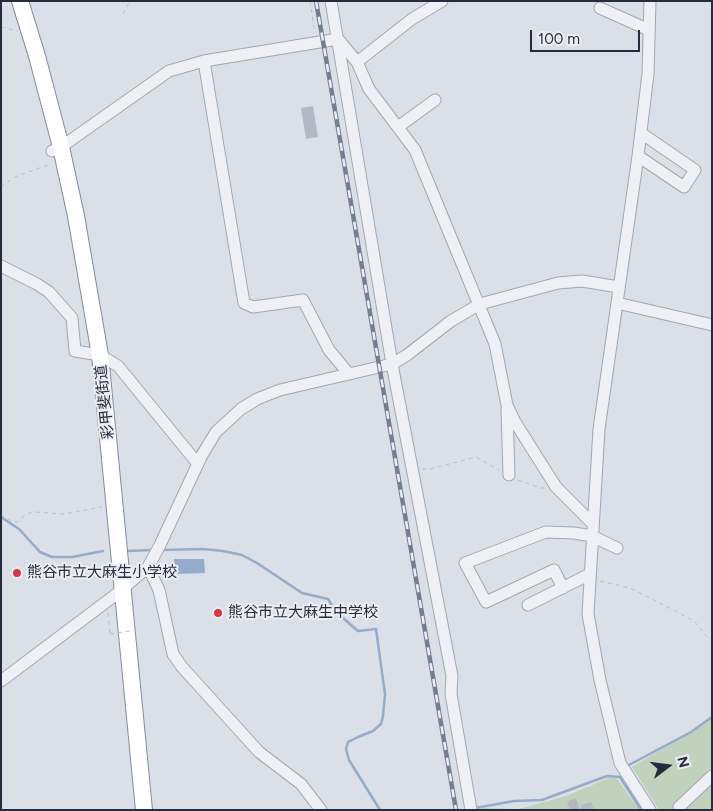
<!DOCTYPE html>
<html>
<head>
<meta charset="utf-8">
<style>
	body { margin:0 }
	#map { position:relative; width:713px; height:811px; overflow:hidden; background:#dbdfe7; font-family:Figtree,sans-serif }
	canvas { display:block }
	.frame { position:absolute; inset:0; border:2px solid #252c3d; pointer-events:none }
	.north { position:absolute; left:643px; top:741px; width:50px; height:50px; -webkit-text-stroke:4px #ebeef4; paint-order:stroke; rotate:75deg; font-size:14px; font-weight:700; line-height:20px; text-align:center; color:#252c3d }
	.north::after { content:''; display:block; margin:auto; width:18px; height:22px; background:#252c3d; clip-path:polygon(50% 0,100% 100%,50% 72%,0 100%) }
	.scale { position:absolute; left:530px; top:30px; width:110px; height:22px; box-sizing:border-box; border:2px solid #252c3d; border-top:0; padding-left:6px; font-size:15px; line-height:18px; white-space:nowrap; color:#252c3d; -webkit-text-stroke:4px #ebeef4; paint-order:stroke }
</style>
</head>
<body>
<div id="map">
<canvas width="713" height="811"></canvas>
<div class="frame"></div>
<div class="north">N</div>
<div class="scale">100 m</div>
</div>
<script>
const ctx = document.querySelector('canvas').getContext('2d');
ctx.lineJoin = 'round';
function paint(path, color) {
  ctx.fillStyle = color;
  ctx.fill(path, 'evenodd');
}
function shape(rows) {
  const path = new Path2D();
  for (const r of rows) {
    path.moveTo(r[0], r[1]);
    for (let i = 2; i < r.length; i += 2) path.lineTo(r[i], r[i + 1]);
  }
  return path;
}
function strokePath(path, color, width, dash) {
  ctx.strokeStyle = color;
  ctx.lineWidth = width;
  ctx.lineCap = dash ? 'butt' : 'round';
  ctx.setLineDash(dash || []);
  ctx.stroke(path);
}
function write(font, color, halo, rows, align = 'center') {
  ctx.font = font + ' Figtree,"Noto Sans JP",sans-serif';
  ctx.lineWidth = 4;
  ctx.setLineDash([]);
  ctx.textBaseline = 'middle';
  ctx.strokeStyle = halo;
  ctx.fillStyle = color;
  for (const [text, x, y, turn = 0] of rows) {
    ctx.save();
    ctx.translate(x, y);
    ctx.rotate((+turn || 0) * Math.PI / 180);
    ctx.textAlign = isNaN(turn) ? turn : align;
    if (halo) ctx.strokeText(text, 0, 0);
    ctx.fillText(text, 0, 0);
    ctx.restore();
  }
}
paint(shape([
	[712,718,712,810,659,810,632,767,701,726],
	[611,777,616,777,639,810,475,810,478,808,519,809,566,796]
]), '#c0d1bc');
paint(shape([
	[174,559,204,559,205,573,175,574]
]), '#94abc9');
strokePath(shape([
	[1,517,19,529,40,552,52,557,72,557,103,551],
	[162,550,203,549,223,551,242,555,257,563,302,593,328,599,336,612,358,631,376,629,385,694,383,716,381,724,373,731,358,737,348,742,346,749,349,760,380,810],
	[128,551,152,550],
	[629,765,691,732,712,717],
	[475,808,514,801,542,800,607,776,620,777,641,810]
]), '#94abc9', 2.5);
paint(shape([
	[313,106,318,137,306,139,301,108],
	[576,798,580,810,570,810,567,802],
	[591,802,594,810,582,810,581,805]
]), '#b3b8c3');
const minor = shape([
	[331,1,392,364,452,676,451,694,471,810],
	[650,1,648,74,638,156,599,429,588,614,600,680,620,763,650,810],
	[600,8,649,30],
	[204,61,244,303,253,307,303,300,329,350,349,374],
	[357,62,412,19,442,1],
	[398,127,435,100],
	[52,151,61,147,169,71,204,61,338,39,357,62,369,89,415,150,495,344,507,405,515,422,556,487,592,523],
	[638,156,684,187,695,170,641,133],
	[1,266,37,284,49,292,72,318,75,351,100,355,118,366,198,464],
	[617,303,712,325],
	[507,409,509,475],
	[148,567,159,590,173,654,182,667,259,752,301,784,321,810],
	[563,588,554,570,486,602,465,563,546,532,574,533,592,536,617,548],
	[528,605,590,574],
	[1,681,114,596,148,567,160,545,202,455,216,432,241,409,257,399,280,390,392,364,407,355,451,321,480,304,558,283,582,281,619,287],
	[679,807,712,776]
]);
const highway = shape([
	[20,1,37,56,61,147,76,216,100,355,144,810]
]);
strokePath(minor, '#a1a6b1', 13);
strokePath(highway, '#828c9e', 18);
strokePath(shape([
	[310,1,315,33],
	[123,14,130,1],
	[1,27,18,31],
	[1,187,17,176,51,164],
	[422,469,430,469,476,457,499,470],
	[518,480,540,488,545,488],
	[1,515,13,522,17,522,26,514,35,512,64,514,102,507],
	[600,581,630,588,662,604,694,621,709,639,712,639],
	[108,613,110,634]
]), '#babdc5', 1, [4, 4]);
strokePath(minor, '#eef0f5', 11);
strokePath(highway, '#fff', 16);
const rail = shape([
	[316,1,456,810]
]);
strokePath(rail, '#757d90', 4.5);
strokePath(rail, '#ebeef4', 2.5, [8]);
strokePath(shape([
	[110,634,136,630]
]), '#babdc5', 1, [4, 4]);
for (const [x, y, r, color] of [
	[17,573,5,"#d23a48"],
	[218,613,5,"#d23a48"]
]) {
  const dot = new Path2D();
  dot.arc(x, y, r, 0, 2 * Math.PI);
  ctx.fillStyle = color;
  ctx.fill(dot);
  strokePath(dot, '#ebeef4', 2);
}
write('15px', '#252c3d', '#ebeef4', [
	["彩甲斐街道",105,402,-96]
]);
write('15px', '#252c3d', '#ebeef4', [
	["熊谷市立大麻生小学校",27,573],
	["熊谷市立大麻生中学校",228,613]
], 'left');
</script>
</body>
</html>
